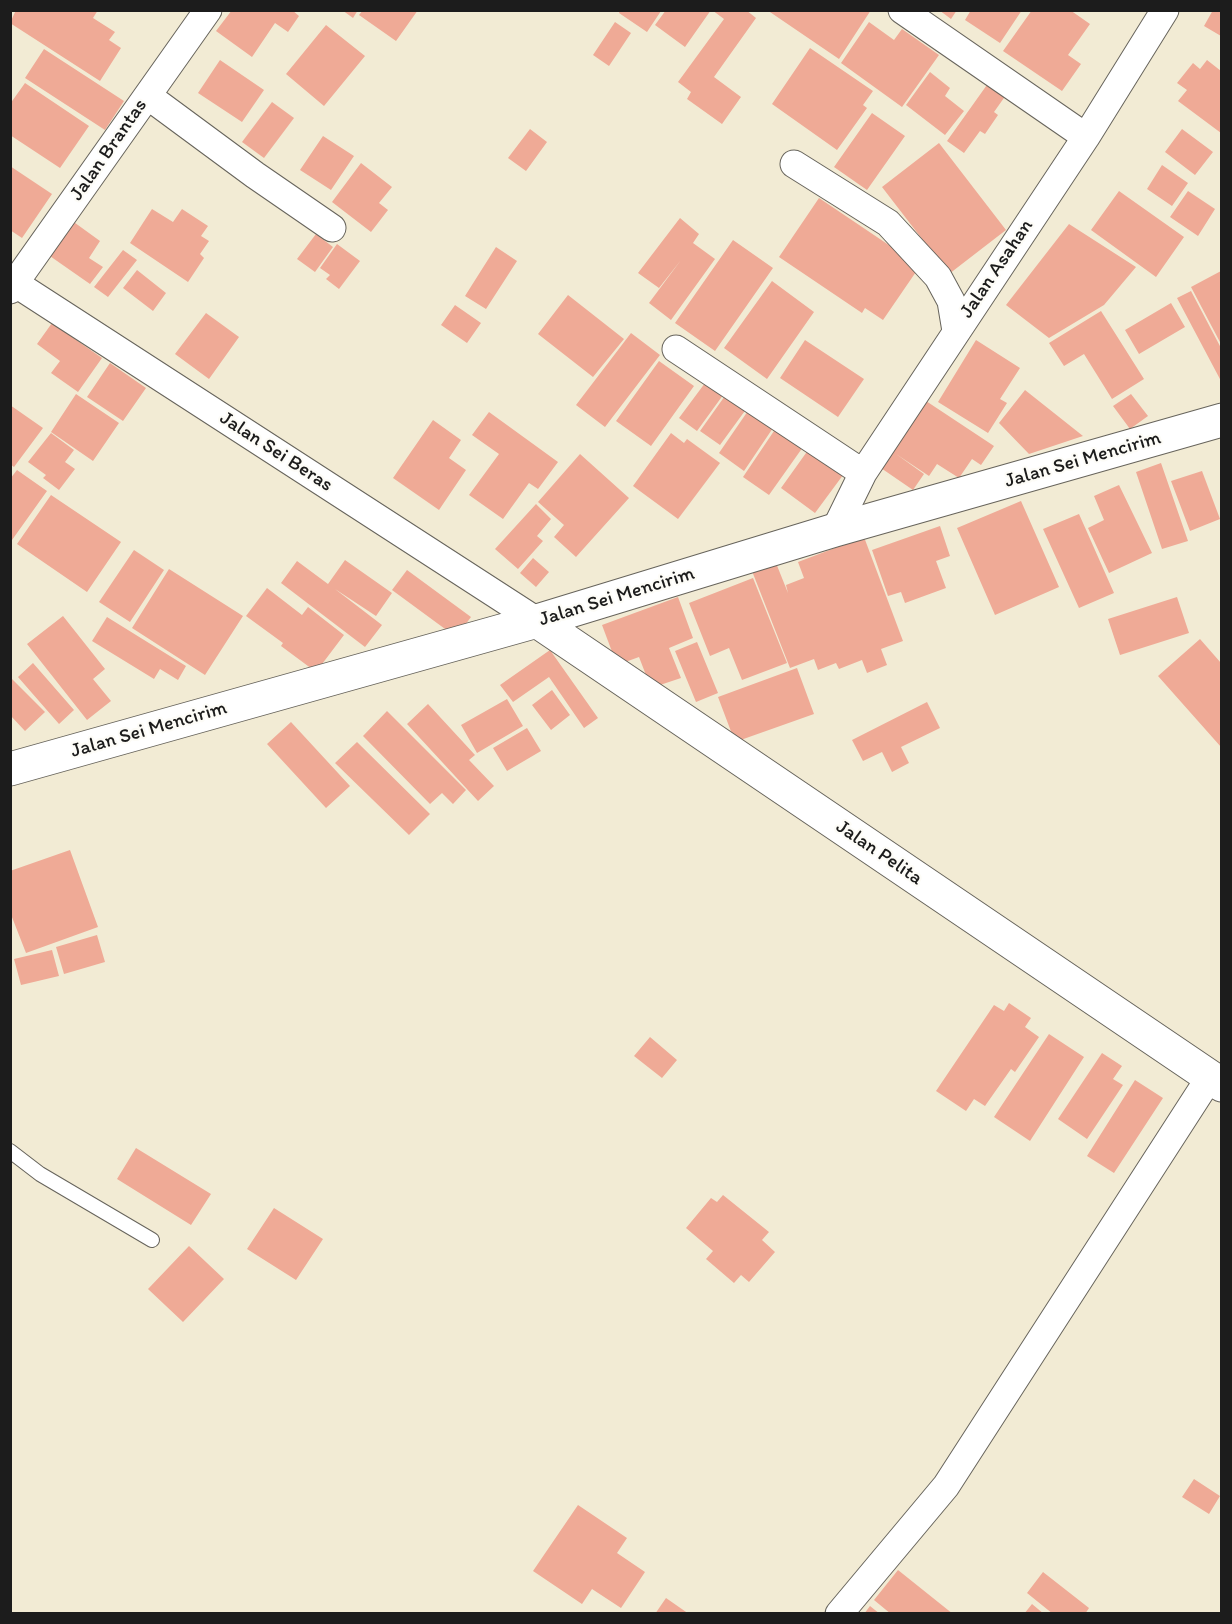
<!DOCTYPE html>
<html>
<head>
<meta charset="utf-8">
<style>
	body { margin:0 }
	#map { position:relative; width:1232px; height:1624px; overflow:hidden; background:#f2ebd4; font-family:Itim,sans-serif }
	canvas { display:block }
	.frame { position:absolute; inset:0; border:12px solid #1c1c1c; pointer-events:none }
</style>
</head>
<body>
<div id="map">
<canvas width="1232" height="1624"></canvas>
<div class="frame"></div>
</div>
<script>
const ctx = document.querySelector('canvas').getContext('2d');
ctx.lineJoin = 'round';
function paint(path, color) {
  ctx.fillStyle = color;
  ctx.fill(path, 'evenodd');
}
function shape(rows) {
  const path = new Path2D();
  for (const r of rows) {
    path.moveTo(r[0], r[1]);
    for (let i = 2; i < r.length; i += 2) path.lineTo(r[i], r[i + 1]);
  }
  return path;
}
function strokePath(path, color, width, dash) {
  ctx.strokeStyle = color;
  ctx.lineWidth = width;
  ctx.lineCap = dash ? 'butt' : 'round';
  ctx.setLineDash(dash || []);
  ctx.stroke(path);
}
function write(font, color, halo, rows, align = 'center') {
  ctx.font = font + ' Itim,sans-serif';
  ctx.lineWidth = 4.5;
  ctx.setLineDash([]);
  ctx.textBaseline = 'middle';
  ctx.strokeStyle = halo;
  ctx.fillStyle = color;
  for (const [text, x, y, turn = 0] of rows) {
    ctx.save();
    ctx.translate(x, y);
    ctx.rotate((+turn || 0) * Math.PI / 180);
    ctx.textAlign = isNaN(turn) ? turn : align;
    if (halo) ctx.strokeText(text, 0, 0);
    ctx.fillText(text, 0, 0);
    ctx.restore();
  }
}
paint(shape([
	[16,10,98,10,93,18,115,32,109,40,121,48,100,81,10,23],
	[232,10,292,10,299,16,288,32,275,23,252,57,216,31],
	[342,10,358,10,353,18],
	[363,10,418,10,396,41,359,15],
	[620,10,660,10,661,11,647,32,619,13],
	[666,10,711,10,685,47,655,25],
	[712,10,746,10,756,18,714,77,741,97,722,124,687,99,691,92,678,82,724,19],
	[767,10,871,10,839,59],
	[939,10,957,10,951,19],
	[971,10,1022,10,1000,43,965,20],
	[1032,10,1070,10,1090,24,1068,55,1081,64,1062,91,1003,51],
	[1213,10,1221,10,1221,36,1204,26],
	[615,22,631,33,609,66,593,55],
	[869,22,894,40,902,29,939,55,902,107,841,63],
	[326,25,365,56,324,106,286,74],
	[810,48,873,91,863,105,867,108,837,150,772,104],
	[44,49,124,101,105,130,25,78],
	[220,60,264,90,242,122,198,93],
	[1207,60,1221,71,1221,133,1178,101,1187,90,1177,83,1193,63,1200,69],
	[930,72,950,88,945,96,964,111,945,135,906,105],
	[994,75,1011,88,994,112,998,115,985,134,980,131,964,153,947,141],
	[25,83,89,126,60,168,10,135,10,104],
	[272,102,294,118,264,158,242,142],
	[872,113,905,136,867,190,834,167],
	[530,129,547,142,526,171,508,158],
	[1182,129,1213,152,1195,175,1165,152],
	[323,136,354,156,331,190,300,170],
	[939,143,1006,230,949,274,882,187],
	[361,163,392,187,379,203,388,210,371,232,332,202],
	[1162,165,1188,183,1172,206,1147,189],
	[10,166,52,194,22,238,10,230],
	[1119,191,1184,237,1156,277,1091,230],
	[1188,191,1215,209,1198,236,1170,217],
	[819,198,920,266,883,320,865,308,862,313,779,257],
	[152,209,173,222,182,209,208,226,201,236,209,241,200,254,204,258,188,282,130,243],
	[680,218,699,234,693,243,715,259,671,320,649,303,681,260,659,288,638,273],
	[71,220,100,241,89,258,103,267,90,284,47,254],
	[1069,224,1136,267,1104,305,1049,338,1006,305],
	[316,234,333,247,315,272,297,259],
	[733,240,773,268,715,351,675,323],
	[337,244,360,261,339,289,326,279,330,275,320,268],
	[496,247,517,261,486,309,465,296],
	[123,250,137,260,108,297,94,287],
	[137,270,166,293,153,311,123,288],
	[1221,271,1221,344,1191,287],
	[772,281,814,312,767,379,724,348],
	[1191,291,1221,348,1221,381,1177,298],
	[568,295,624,339,593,377,538,334],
	[1171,303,1185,327,1139,354,1125,330],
	[455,305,481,323,467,343,441,325],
	[1101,311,1144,379,1112,399,1084,354,1064,366,1049,343],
	[206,313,239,337,209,379,175,354],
	[52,323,102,358,78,392,51,373,60,361,37,344],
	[631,333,660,355,605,427,576,405],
	[805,340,864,379,838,417,780,378],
	[976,340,1020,368,1000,399,1007,403,988,433,938,402],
	[659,361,694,386,651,446,616,421],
	[110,363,146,388,123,421,87,397],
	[708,379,726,391,697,431,679,418],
	[1025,390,1083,436,1029,454,999,423],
	[727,393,747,408,720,445,700,431],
	[76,394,119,423,93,461,51,432],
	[1131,394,1148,416,1130,429,1113,406],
	[923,399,994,446,981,465,972,459,959,478,937,464,929,476,896,454,924,474,913,490,878,466],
	[10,405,43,428,14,467,10,464],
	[752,405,777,422,744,471,719,453],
	[489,412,558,462,538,489,529,483,503,519,469,495,499,454,472,435],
	[433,420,461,440,449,458,466,470,439,510,393,478],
	[776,428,803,447,769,495,743,477],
	[51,433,74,450,65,462,75,469,59,490,43,478,46,475,28,462],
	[671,433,684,443,687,439,720,463,678,519,633,486],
	[811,446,846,471,815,513,781,488],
	[580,454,629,498,576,557,554,537,564,525,538,502],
	[1161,463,1188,541,1162,549,1136,472],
	[17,470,47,491,12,540,10,479],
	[1202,471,1220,519,1190,531,1171,481],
	[1119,485,1152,553,1109,573,1088,528,1104,520,1094,496],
	[51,495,121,542,87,592,17,544],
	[1021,501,1059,587,995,615,957,528],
	[536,504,551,519,537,536,543,541,518,569,495,549],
	[1079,514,1114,593,1079,608,1043,529],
	[940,526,950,556,936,561,946,588,905,603,901,592,888,596,872,550],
	[864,537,903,641,881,649,887,665,867,673,862,660,839,669,836,663,818,670,814,659,790,668,752,571,776,563,788,593,786,585,804,578,798,562],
	[134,550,164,570,130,622,99,602],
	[533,558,549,572,536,587,520,573],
	[345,560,392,593,376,616,335,589,382,625,365,647,281,583,297,561,328,584],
	[169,569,243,616,205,675,132,628],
	[407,570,471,617,456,637,392,590],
	[753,578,787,663,742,680,729,648,710,656,689,603],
	[267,588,302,615,308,607,344,635,316,672,281,646,283,643,246,616],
	[678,597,693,638,669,648,681,678,651,688,639,657,617,665,602,625],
	[1177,597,1189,633,1120,655,1108,619],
	[63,616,105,669,93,679,111,701,87,720,27,644],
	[107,617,186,666,178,680,160,669,154,679,92,641],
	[1200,639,1221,663,1221,747,1158,676],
	[697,642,718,693,696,702,675,651],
	[550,650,598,718,584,728,549,677,513,702,500,685],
	[33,663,74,710,59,724,18,677],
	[797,668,814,714,735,742,718,697],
	[10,677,45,712,25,731,10,715],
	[552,690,570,715,551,730,532,705],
	[507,699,523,726,477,753,461,725],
	[927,702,940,728,901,747,909,763,892,772,882,752,863,761,852,740],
	[428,704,475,755,469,760,494,786,478,801,407,724],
	[387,711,466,790,453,804,442,793,430,804,363,736],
	[291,722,350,786,326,808,267,744],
	[527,728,541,751,507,771,493,748],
	[357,742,430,814,409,835,335,763],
	[70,850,98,927,26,953,10,912,10,871],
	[97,935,105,962,64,974,56,947],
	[52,950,59,976,21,985,14,959],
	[1009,1003,1031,1018,1025,1027,1039,1037,1015,1072,1011,1069,985,1106,974,1099,966,1111,936,1091,994,1005,1004,1011],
	[1049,1034,1084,1057,1030,1141,994,1117],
	[650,1037,677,1060,662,1078,634,1056],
	[1102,1053,1122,1066,1113,1079,1123,1085,1087,1139,1058,1119],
	[1135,1080,1163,1098,1114,1173,1087,1156],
	[136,1148,211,1194,191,1225,117,1179],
	[723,1195,769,1232,762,1240,775,1252,749,1282,741,1275,734,1283,706,1259,713,1251,686,1228,711,1198,717,1202],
	[274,1208,323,1239,296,1280,247,1249],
	[189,1246,224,1279,183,1322,148,1289],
	[1194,1479,1220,1496,1209,1514,1182,1497],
	[578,1505,627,1538,617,1553,645,1572,621,1608,592,1589,582,1604,533,1571],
	[898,1570,953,1614,891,1614,874,1600],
	[1043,1572,1089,1608,1085,1614,1053,1614,1027,1593],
	[666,1598,689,1614,655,1614],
	[1032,1604,1044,1614,1024,1614],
	[870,1606,880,1614,864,1614]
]), '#efaa96');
const lane = shape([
	[10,1151,40,1174,152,1240]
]);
const street = shape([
	[902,10,1086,137],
	[148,96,255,175,332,228],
	[794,164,888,223,938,277,951,301,956,331],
	[10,280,537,621],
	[10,290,208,10],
	[676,349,863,473],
	[835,530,863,473,1086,137,1165,10],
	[839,1614,946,1486,1210,1077]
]);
const secondary = shape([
	[537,621,1222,1085],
	[10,769,537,621,835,530,1222,420]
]);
strokePath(lane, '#67645c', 16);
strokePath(street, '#67645c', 29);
strokePath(secondary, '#67645c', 35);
strokePath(lane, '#fff', 14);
strokePath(street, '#fff', 27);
strokePath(secondary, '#fff', 33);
write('20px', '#1c1c1c', '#fdfcf7', [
	["Jalan Brantas",109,150,-55],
	["Jalan Asahan",997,269,-56],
	["Jalan Sei Beras",276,452,33],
	["Jalan Sei Mencirim",1083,460,-16],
	["Jalan Sei Mencirim",617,597,-17],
	["Jalan Sei Mencirim",149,730,-16],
	["Jalan Pelita",879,853,34]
]);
</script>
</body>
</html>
